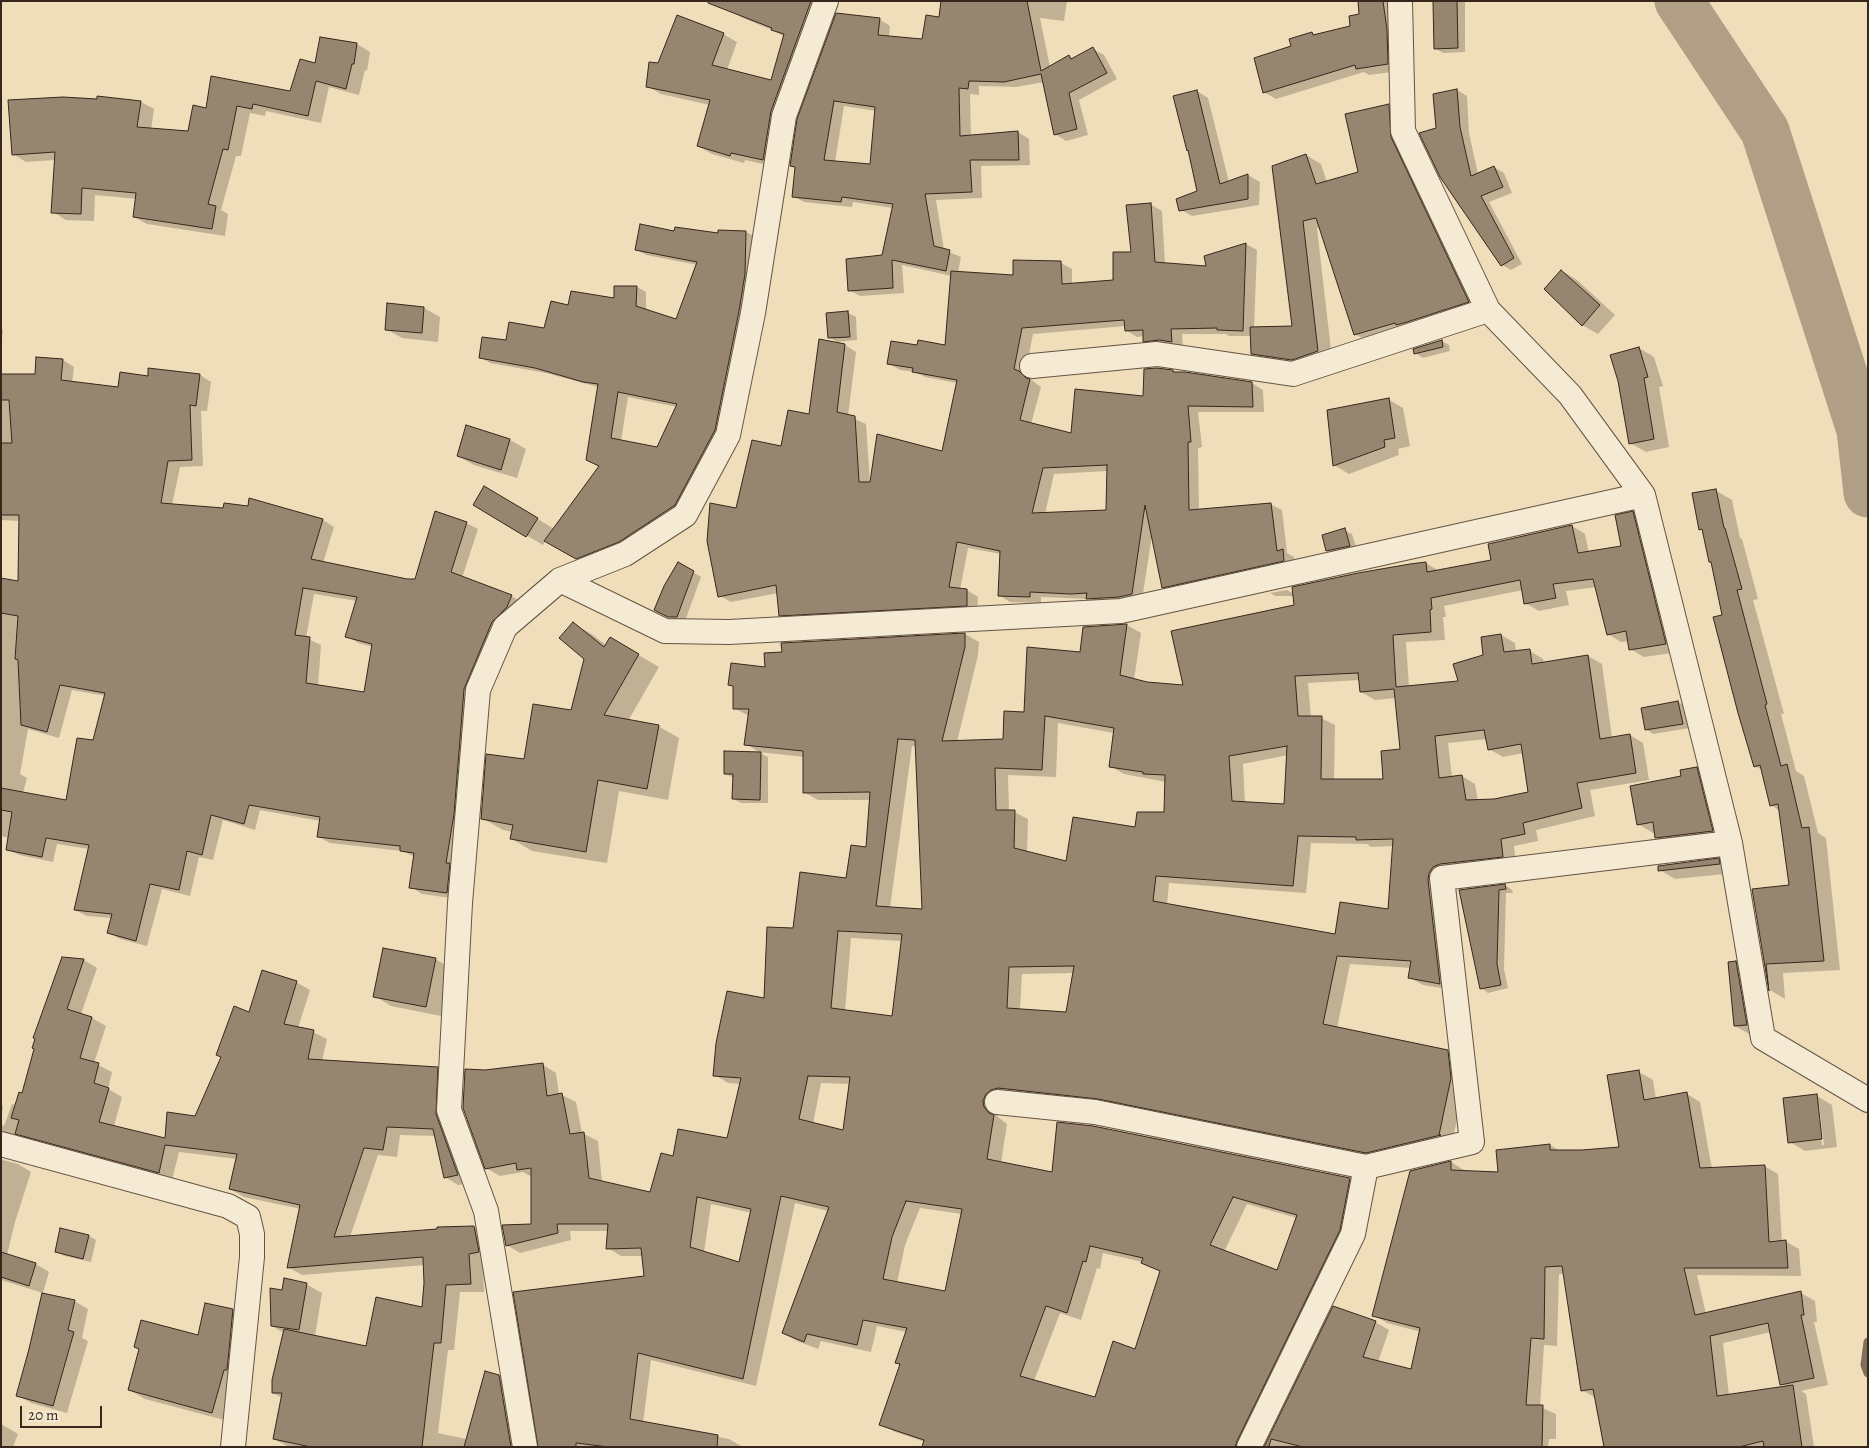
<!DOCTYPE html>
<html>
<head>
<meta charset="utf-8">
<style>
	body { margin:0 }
	#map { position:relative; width:1869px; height:1448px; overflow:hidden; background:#f0debb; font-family:Alegreya,serif }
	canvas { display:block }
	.frame { position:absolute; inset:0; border:2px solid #36261c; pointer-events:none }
	.scale { position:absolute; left:20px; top:1406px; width:82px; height:22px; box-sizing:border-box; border:2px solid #36261c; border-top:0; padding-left:6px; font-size:15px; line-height:18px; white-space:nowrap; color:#36261c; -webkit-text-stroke:4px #f5ead3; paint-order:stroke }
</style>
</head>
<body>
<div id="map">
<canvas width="1869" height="1448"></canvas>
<div class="frame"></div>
<div class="scale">20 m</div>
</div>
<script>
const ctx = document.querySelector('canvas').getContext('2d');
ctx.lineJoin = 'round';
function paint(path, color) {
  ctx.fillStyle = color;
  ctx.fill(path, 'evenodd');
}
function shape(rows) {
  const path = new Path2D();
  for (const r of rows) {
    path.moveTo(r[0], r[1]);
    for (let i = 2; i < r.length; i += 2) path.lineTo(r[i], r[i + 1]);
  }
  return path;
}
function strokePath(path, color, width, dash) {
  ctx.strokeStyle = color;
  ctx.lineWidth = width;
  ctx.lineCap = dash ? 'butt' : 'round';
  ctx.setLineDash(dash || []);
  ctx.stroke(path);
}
paint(shape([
	[778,1,829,1,777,167,745,160,744,163,712,154,698,146,710,105,661,94,647,86,658,65,723,34,737,42,727,70,772,82,785,37,772,30,743,18,729,10],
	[942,1,1067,1,1064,21,1040,18,1050,67,1069,57,1073,59,1093,49,1104,55,1117,79,1079,100,1088,135,1066,141,1055,134,1044,82,1016,87,979,86,979,95,970,94,971,136,1018,132,1029,139,1030,165,981,166,982,198,936,200,944,250,961,257,958,273,1014,277,1061,263,1072,269,1072,285,1115,281,1132,253,1150,204,1162,211,1165,264,1208,268,1246,244,1257,250,1254,328,1293,327,1306,155,1321,164,1327,182,1359,172,1388,106,1403,114,1482,310,1369,342,1355,334,1321,228,1317,228,1332,359,1307,368,1267,362,1252,353,1252,336,1229,336,1226,334,1182,334,1183,348,1155,347,1144,341,1144,336,1137,337,1126,330,1126,326,1033,334,1025,375,1041,387,1031,424,1072,435,1145,398,1172,371,1252,383,1263,390,1264,412,1198,412,1202,447,1198,448,1199,511,1270,504,1282,510,1287,553,1294,557,1295,567,1174,593,1163,587,1152,535,1142,600,1098,605,1089,599,1041,597,1041,603,1010,602,999,595,1001,554,968,548,960,590,967,590,978,597,977,611,791,621,780,615,778,593,731,602,720,596,737,509,782,447,810,416,845,345,856,352,848,416,866,424,870,483,943,453,957,383,925,377,916,372,900,370,889,364,918,346,946,347,952,276,902,265,904,293,860,296,849,290,883,257,893,208,853,202,852,207,804,202,793,196,796,168,791,165,879,19,890,26,889,37,923,41,940,18],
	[844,106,876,111,871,165,835,162],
	[1108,471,1108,511,1045,514,1054,474],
	[1359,1,1399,1,1399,71,1369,75,1364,72,1276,99,1264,92,1293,47,1312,33,1316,36,1351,27,1361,15],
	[1434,1,1465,1,1465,52,1443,53,1435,48],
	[321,38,357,44,370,52,367,71,365,70,359,95,329,87,321,123,266,111,265,116,250,113,241,156,236,156,221,210,228,214,225,236,147,224,134,217,137,199,95,195,94,221,66,220,53,212,55,160,26,162,13,154,141,102,154,109,151,130,189,133,207,109,291,92,316,65],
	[1457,90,1467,96,1469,133,1478,174,1494,167,1504,173,1512,193,1489,202,1522,264,1511,270,1502,265,1438,128,1434,95],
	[1197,91,1208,98,1229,182,1248,175,1260,182,1259,205,1192,216,1181,210,1199,192,1190,151,1188,150],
	[719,231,746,232,756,237,724,436,684,511,628,547,582,561,545,541,543,545,475,505,501,496,554,529,601,466,598,387,546,373,490,363,480,357,507,342,545,330,569,306,615,299,637,287,646,292,646,310,677,320,698,265,646,255,637,250,675,232,719,235],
	[628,397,677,407,657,449,621,441],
	[1562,271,1577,280,1615,315,1598,334,1582,325],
	[388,305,424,308,440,317,438,342,402,338,386,329],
	[848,313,856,317,857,340,837,342,829,337],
	[1,329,3,330,1,347],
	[1442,341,1449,345,1450,351,1423,358,1415,353],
	[1639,348,1654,357,1663,386,1659,387,1669,447,1646,452,1630,443],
	[63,360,74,367,72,383,120,388,150,377,200,375,211,382,207,411,201,411,203,466,180,467,172,505,323,520,334,527,323,563,407,580,415,581,466,523,478,529,462,578,511,596,522,602,475,695,458,899,422,894,411,887,415,857,402,851,330,843,319,837,320,821,260,810,255,830,223,820,213,860,199,857,190,896,162,889,147,946,120,939,109,933,112,918,87,916,75,910,89,849,57,844,53,862,19,855,7,849,9,838,1,836,1,580,19,583,20,521,1,520,1,375,36,375],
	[314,594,357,601,347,636,358,643,373,647,365,693,318,686,321,645,306,638],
	[72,690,106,696,94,741,67,801,23,793,27,778,20,774,28,729,59,738],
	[1388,399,1403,408,1410,446,1398,449,1399,455,1349,474,1334,465],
	[510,440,526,449,517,478,474,465,458,456],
	[1715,490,1732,500,1740,538,1742,539,1758,599,1753,600,1784,714,1781,714,1796,771,1804,776,1818,833,1826,838,1840,970,1783,973,1785,999,1770,990,1753,890,1790,886,1780,811,1771,805,1762,770,1755,766,1713,563,1710,562,1704,531,1700,529],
	[1633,513,1646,521,1679,652,1644,657,1630,649,1629,641,1621,642,1608,634,1597,587,1566,591,1569,605,1539,611,1525,603,1523,590,1444,606,1446,617,1443,617,1445,640,1406,642,1409,687,1460,682,1485,656,1482,638,1501,635,1515,643,1516,652,1530,651,1543,659,1544,663,1588,656,1602,664,1612,738,1630,735,1643,743,1649,780,1590,790,1595,816,1536,830,1538,841,1514,846,1516,864,1455,872,1453,990,1423,985,1410,978,1412,968,1350,964,1337,1028,1447,1052,1461,1060,1464,1086,1452,1143,1380,1160,997,1108,998,1117,1007,1124,1001,1163,1054,1173,1349,1179,1363,1187,1251,1447,923,1447,925,1442,895,1432,881,1424,901,1365,897,1362,906,1332,877,1326,871,1352,821,1341,818,1349,797,1341,783,1333,828,1211,795,1203,756,1386,651,1360,643,1423,729,1439,743,1447,540,1447,645,1277,643,1256,621,1256,608,1248,608,1231,570,1231,571,1240,520,1253,507,1245,532,1225,532,1177,523,1172,500,1176,486,1168,485,1072,543,1065,556,1073,559,1095,562,1095,576,1102,582,1133,598,1141,602,1182,651,1193,674,1158,728,1140,741,1084,728,1083,715,1075,765,999,794,929,847,879,868,848,871,800,818,800,804,792,804,757,759,752,746,744,749,716,734,708,734,687,729,684,766,668,783,653,782,644,965,634,979,642,978,655,957,742,1004,741,1025,713,1081,654,1084,628,1127,625,1141,633,1134,680,1147,684,1184,686,1296,606,1295,596,1275,596,1270,593,1287,590,1294,594,1426,563,1439,571,1492,561,1572,526,1585,534,1589,553,1622,547],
	[1360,680,1361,692,1375,700,1396,698,1401,750,1384,781,1334,780,1335,725,1321,718,1311,718,1308,683],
	[1058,723,1114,733,1110,766,1124,774,1166,782,1165,814,1067,863,1027,853,1028,819,1014,812,1009,811,1008,775,1056,777],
	[1487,739,1489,749,1503,757,1524,753,1529,793,1494,800,1478,801,1475,784,1462,776,1452,777,1448,743],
	[912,746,916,747,923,910,890,908],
	[1288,755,1285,805,1245,803,1243,764],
	[1311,843,1367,844,1371,847,1394,846,1390,910,1336,936,1167,905,1169,883,1306,893],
	[851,938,902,941,893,1017,845,1011],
	[1074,973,1067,1013,1020,1010,1022,974],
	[821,1083,851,1084,844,1131,813,1124],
	[711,1204,752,1213,740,1263,704,1252],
	[1247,1204,1297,1218,1277,1272,1224,1252],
	[920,1208,962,1214,946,1292,897,1283,905,1245],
	[1103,1253,1143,1262,1161,1272,1136,1350,1096,1398,1034,1381,1060,1313,1081,1320,1097,1268,1100,1269],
	[1344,530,1352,534,1357,550,1335,555,1327,550],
	[678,563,701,577,685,621,677,621,663,614],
	[573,623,593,635,607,646,611,639,659,667,628,721,658,726,679,738,668,800,619,791,607,863,532,851,512,839,513,832,503,830,482,818,525,761,572,712,585,658],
	[1678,702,1686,706,1690,728,1653,734,1646,729,1642,709],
	[760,753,768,757,768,803,741,803,734,799,734,778,725,774],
	[1697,768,1712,777,1727,839,1671,846,1656,838,1656,833,1653,833,1638,824,1683,777],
	[1718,860,1734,869,1735,873,1675,879,1660,870],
	[1505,885,1512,890,1513,893,1506,893,1504,969,1508,988,1488,993,1481,988,1460,891],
	[63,958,84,960,97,968,81,1014,92,1018,106,1026,94,1063,112,1072,108,1089,122,1097,114,1126,166,1139,196,1117,222,1058,217,1055,250,1013,296,982,310,990,298,1028,313,1032,327,1039,322,1061,437,1068,451,1076,471,1183,458,1185,445,1177,436,1136,400,1135,397,1157,378,1155,350,1237,474,1227,488,1235,483,1261,484,1292,460,1292,454,1350,448,1350,438,1433,466,1439,485,1373,499,1376,513,1384,523,1447,289,1447,274,1439,282,1398,273,1393,284,1333,272,1326,283,1291,306,1284,322,1293,315,1336,367,1347,423,1309,425,1265,302,1275,288,1267,301,1209,244,1197,230,1189,237,1159,179,1152,172,1180,1,1149,1,1125,4,1126,12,1104,16,1105,23,1094],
	[435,959,451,968,441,1016,391,1006,375,996],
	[1736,962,1752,971,1751,1035,1735,1026],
	[1639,1072,1653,1080,1656,1099,1687,1094,1700,1102,1712,1169,1764,1166,1778,1174,1782,1242,1785,1241,1799,1249,1801,1276,1697,1275,1706,1314,1801,1293,1815,1301,1817,1322,1814,1322,1828,1385,1801,1391,1806,1394,1814,1447,1605,1447,1596,1398,1582,1390,1564,1274,1559,1274,1557,1346,1544,1345,1540,1407,1556,1414,1556,1439,1549,1439,1548,1447,1266,1447,1334,1307,1375,1322,1389,1330,1378,1362,1412,1370,1421,1332,1387,1323,1374,1315,1451,1162,1464,1170,1464,1172,1500,1173,1550,1145,1560,1151,1620,1148],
	[1771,1332,1781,1384,1786,1387,1729,1396,1723,1343],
	[1817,1096,1832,1105,1837,1147,1805,1151,1790,1142],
	[1817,1105,1819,1105,1824,1145,1822,1145],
	[1,1104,3,1106,1,1118],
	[1,1157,3,1160,18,1164,31,1172,15,1222,7,1255,36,1264,49,1272,43,1293,1,1280],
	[89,1236,96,1240,91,1262,64,1256,56,1251],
	[43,1294,74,1301,88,1309,82,1338,88,1341,67,1413,31,1403,17,1395],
	[233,1310,248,1320,228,1421,145,1399,129,1390],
	[1,1424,18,1434,13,1447,1,1447]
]), '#0003');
strokePath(shape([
	[1868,1342,1865,1365,1868,1373]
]), '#806f5b', 9);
strokePath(shape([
	[1679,1,1765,131,1861,430,1868,493]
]), '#b19f85', 49);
const building = shape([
	[708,1,811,1,771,111,763,160,731,153,730,156,697,146,710,100,646,87,649,62,658,63,677,15,724,33,712,65,771,80,784,34,771,30,772,28,708,3,708,1],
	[941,1,1027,1,1041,71,1069,55,1071,59,1093,47,1107,73,1069,93,1077,129,1054,135,1041,74,1004,82,969,81,968,89,959,88,960,136,1018,131,1019,160,970,160,972,192,925,194,934,246,950,250,946,271,892,260,893,288,848,291,846,259,882,255,893,204,842,197,841,202,792,197,795,167,790,166,797,119,836,13,880,18,878,35,922,39,926,15,939,17,941,1],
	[834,101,875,107,870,164,824,160,834,101],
	[1358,1,1383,1,1387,30,1388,64,1356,69,1355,65,1263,93,1254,58,1291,46,1289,39,1312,32,1313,35,1350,26,1349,16,1359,14,1358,1],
	[1433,1,1457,1,1458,48,1434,49,1433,1],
	[320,37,357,43,354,64,352,64,346,89,316,81,308,116,253,104,252,109,237,106,228,150,223,149,208,204,216,206,212,229,133,217,136,193,82,188,81,214,51,213,55,152,12,155,8,100,63,97,97,99,97,96,141,101,137,127,188,131,193,105,206,108,211,76,290,91,300,59,315,63,320,37],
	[1457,89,1460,127,1471,176,1494,166,1503,187,1481,196,1514,258,1501,266,1440,177,1419,133,1436,128,1433,94,1457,89],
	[1197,90,1220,184,1248,174,1248,199,1179,211,1176,199,1197,191,1188,150,1187,151,1173,96,1197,90],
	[1389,104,1391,137,1469,302,1407,322,1396,325,1395,323,1354,335,1316,218,1303,221,1318,351,1292,360,1251,354,1250,327,1292,326,1272,166,1306,154,1316,184,1358,172,1345,114,1389,104],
	[1151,203,1155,262,1206,266,1204,256,1246,243,1243,331,1217,330,1217,328,1171,329,1172,342,1159,340,1143,342,1143,330,1125,331,1124,320,1022,328,1014,369,1019,371,1026,378,1030,379,1020,420,1071,433,1075,389,1143,396,1144,369,1157,368,1173,370,1173,372,1185,372,1252,382,1253,407,1188,406,1191,442,1188,442,1189,510,1271,503,1277,551,1283,549,1284,561,1162,588,1145,505,1132,594,1119,597,1086,599,1087,593,1071,594,1030,592,1030,597,998,596,1000,551,957,542,949,587,967,589,967,606,779,616,776,585,718,597,707,541,710,503,736,508,752,440,781,446,788,410,809,414,819,339,845,344,837,412,855,416,859,482,870,482,877,434,942,451,957,380,912,372,913,368,887,364,891,341,917,345,918,340,945,345,951,271,1013,275,1013,260,1061,261,1062,284,1113,280,1113,252,1131,252,1126,205,1151,203],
	[1107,465,1106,510,1032,513,1043,468,1107,465],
	[640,224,674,231,675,227,718,233,718,230,746,231,745,274,739,311,715,430,675,505,619,542,576,559,544,541,599,466,586,460,598,384,583,382,535,368,479,358,482,337,506,340,509,322,544,328,551,301,568,305,571,291,614,298,614,286,637,286,636,306,676,319,697,262,635,250,640,224],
	[618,392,677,404,657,447,611,438,618,392],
	[1561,270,1600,305,1582,326,1544,289,1561,270],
	[387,303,424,307,422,333,385,330,387,303],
	[848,311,850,337,828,338,826,313,848,311],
	[1442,340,1443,347,1414,354,1413,349,1442,340],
	[1639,347,1648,377,1644,378,1654,439,1629,444,1618,381,1610,355,1639,347],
	[36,357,63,359,61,380,118,387,120,372,148,376,148,368,200,374,196,406,190,405,192,460,168,461,161,503,223,508,224,503,248,506,249,498,323,519,311,559,407,579,415,579,435,511,467,522,451,572,512,595,507,607,492,622,464,689,454,814,446,863,450,863,447,893,409,888,414,853,400,851,400,846,317,837,320,817,249,805,244,824,211,815,202,855,187,851,179,890,150,884,136,941,107,933,112,914,74,910,89,845,46,838,42,857,6,850,12,812,1,810,1,788,66,800,77,738,93,740,105,693,60,685,47,732,21,725,18,660,15,659,18,616,1,613,1,578,18,581,19,515,1,515,1,443,12,443,9,400,1,400,1,374,35,374,36,357],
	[303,588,357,597,345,637,372,644,364,692,306,683,310,637,295,635,303,588],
	[1389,398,1395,438,1384,440,1385,447,1333,466,1327,410,1389,398],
	[466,425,510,439,501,470,457,456,466,425],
	[484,486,538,518,526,537,473,505,484,486],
	[1716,489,1724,528,1725,528,1742,589,1737,590,1767,704,1765,705,1781,766,1787,764,1802,828,1809,827,1824,961,1766,964,1769,991,1752,889,1789,885,1778,804,1770,806,1760,765,1754,767,1738,713,1713,617,1722,615,1711,562,1709,562,1702,529,1699,530,1692,493,1716,489],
	[1633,511,1666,644,1629,650,1626,631,1607,635,1593,579,1553,584,1556,598,1524,604,1520,580,1431,598,1432,609,1430,610,1431,632,1393,635,1396,687,1458,681,1453,664,1483,655,1481,637,1501,634,1504,652,1530,649,1532,664,1588,655,1600,739,1630,734,1636,773,1577,783,1582,808,1523,823,1525,834,1501,839,1503,857,1440,864,1433,867,1429,873,1428,880,1440,984,1408,978,1411,961,1337,956,1323,1024,1448,1050,1451,1078,1439,1135,1441,1135,1366,1153,1098,1099,998,1088,991,1090,986,1094,983,1101,984,1107,989,1113,994,1115,987,1159,1052,1172,1057,1122,1093,1126,1350,1178,1340,1230,1237,1441,1235,1447,922,1447,924,1440,879,1425,900,1364,895,1363,907,1328,863,1320,857,1345,807,1334,804,1342,782,1333,829,1207,781,1196,743,1379,638,1353,630,1419,718,1435,717,1447,609,1447,576,1443,576,1447,538,1447,513,1292,644,1276,641,1248,606,1249,608,1224,557,1224,558,1233,506,1246,502,1225,531,1224,531,1168,517,1170,516,1163,485,1169,463,1108,465,1069,485,1070,543,1063,547,1096,562,1093,570,1134,584,1132,589,1178,650,1192,661,1153,673,1156,678,1129,727,1138,741,1078,713,1076,716,1043,727,991,764,998,767,927,793,928,800,872,846,878,851,845,866,847,870,792,803,793,803,751,744,745,749,709,733,709,733,686,728,685,731,663,765,667,764,653,782,652,781,643,965,633,965,647,942,741,1003,739,1004,711,1024,712,1027,647,1080,652,1083,627,1127,624,1120,675,1147,682,1183,685,1171,631,1294,605,1292,587,1358,573,1410,564,1426,562,1427,572,1491,560,1488,544,1572,525,1578,553,1621,546,1615,515,1633,511],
	[1358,673,1360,692,1394,689,1400,749,1381,751,1383,779,1321,779,1322,716,1298,716,1295,676,1358,673],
	[1045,716,1114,728,1109,767,1143,772,1143,774,1165,775,1164,812,1137,812,1135,827,1073,817,1066,861,1014,848,1015,810,996,810,995,768,1042,770,1045,716],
	[1484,730,1488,750,1521,744,1528,792,1494,799,1466,800,1462,775,1439,778,1435,736,1484,730],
	[898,739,915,740,922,909,876,906,898,739],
	[1287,746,1284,804,1232,801,1229,756,1287,746],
	[1298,836,1356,837,1356,840,1393,839,1388,909,1340,902,1335,934,1153,901,1156,876,1293,886,1298,836],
	[838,931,902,934,892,1016,831,1008,838,931],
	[1074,966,1066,1012,1007,1008,1009,967,1074,966],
	[808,1076,850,1077,843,1130,799,1119,808,1076],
	[697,1197,751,1209,739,1262,690,1247,697,1197],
	[1233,1197,1297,1215,1277,1270,1210,1245,1233,1197],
	[906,1201,962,1209,945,1291,883,1279,892,1237,906,1201],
	[1090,1246,1143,1258,1141,1263,1160,1271,1135,1349,1113,1341,1095,1397,1020,1376,1046,1306,1067,1313,1083,1261,1086,1262,1090,1246],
	[1345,528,1350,546,1326,551,1322,535,1345,528],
	[678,562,694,571,677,617,668,617,654,610,664,586,678,562],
	[573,622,604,647,610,637,639,654,604,715,659,725,647,789,598,780,586,852,510,839,513,825,481,819,486,754,524,759,533,704,571,710,584,659,559,638,573,622],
	[1678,701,1683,724,1645,730,1641,708,1678,701],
	[724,751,761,752,760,800,732,799,733,774,724,774,724,751],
	[1697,767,1713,831,1655,838,1653,822,1637,825,1630,786,1681,776,1680,770,1697,767],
	[1719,858,1720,864,1658,871,1658,866,1719,858],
	[1505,884,1506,889,1499,890,1497,964,1501,985,1480,989,1459,890,1505,884],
	[383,948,436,958,426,1007,373,997,383,948],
	[62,957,84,959,67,1009,92,1017,80,1058,99,1063,94,1083,109,1088,99,1122,165,1138,167,1112,195,1116,221,1057,216,1055,234,1006,249,1012,262,970,297,981,284,1024,314,1030,308,1059,438,1067,436,1114,458,1175,444,1178,433,1129,387,1127,383,1150,364,1148,334,1237,437,1229,437,1227,474,1226,479,1252,469,1254,471,1284,446,1285,441,1343,434,1343,422,1447,311,1447,273,1439,282,1393,272,1393,272,1380,284,1329,366,1346,376,1297,422,1307,424,1283,423,1257,287,1268,300,1205,229,1189,237,1154,165,1145,159,1173,15,1134,19,1120,11,1118,19,1092,22,1093,34,1049,32,1048,35,1039,33,1038,62,957],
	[1736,961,1747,1025,1734,1026,1728,962,1736,961],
	[1639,1070,1644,1100,1687,1092,1700,1168,1765,1165,1769,1242,1786,1240,1788,1268,1684,1268,1695,1315,1801,1291,1804,1315,1801,1315,1814,1378,1780,1385,1768,1323,1710,1336,1717,1396,1793,1385,1802,1447,1764,1447,1763,1441,1739,1447,1604,1447,1593,1389,1581,1391,1562,1266,1545,1267,1544,1339,1531,1338,1526,1405,1543,1405,1542,1447,1303,1447,1271,1439,1269,1447,1264,1447,1333,1306,1376,1321,1363,1357,1411,1369,1420,1328,1372,1316,1410,1171,1451,1161,1451,1170,1498,1172,1496,1150,1550,1144,1550,1150,1582,1150,1619,1147,1607,1075,1639,1070],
	[1817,1094,1822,1139,1788,1143,1783,1098,1817,1094],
	[60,1228,89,1235,83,1259,55,1252,60,1228],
	[1,1252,36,1263,29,1286,1,1277,1,1252],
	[284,1278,307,1283,299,1330,271,1326,270,1288,282,1290,284,1278],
	[42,1293,75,1300,68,1330,74,1332,53,1406,16,1396,29,1349,42,1293],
	[205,1303,233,1309,227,1370,224,1370,212,1413,128,1390,139,1349,134,1347,141,1320,198,1335,205,1303],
	[485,1371,499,1375,511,1447,464,1447,485,1371]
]);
paint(building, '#97866f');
strokePath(building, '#36261c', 1);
const street = shape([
	[1400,1,1403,131,1488,310,1570,395,1643,495,1730,843,1763,1038,1868,1100],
	[1032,366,1157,354,1293,374,1488,310],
	[560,580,665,631,729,632,1121,611,1643,495],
	[997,1102,1095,1112,1366,1167,1353,1234,1249,1447],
	[1,1144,228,1206,248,1217,252,1234,252,1257,233,1447],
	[1366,1167,1472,1142,1442,878,1730,843],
	[525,1447,486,1211,449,1110,460,903,478,690,505,627,560,580,625,554,685,515,728,435,753,313,784,116,826,1]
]);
strokePath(street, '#645444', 26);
strokePath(street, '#f5ead3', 24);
</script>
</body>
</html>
